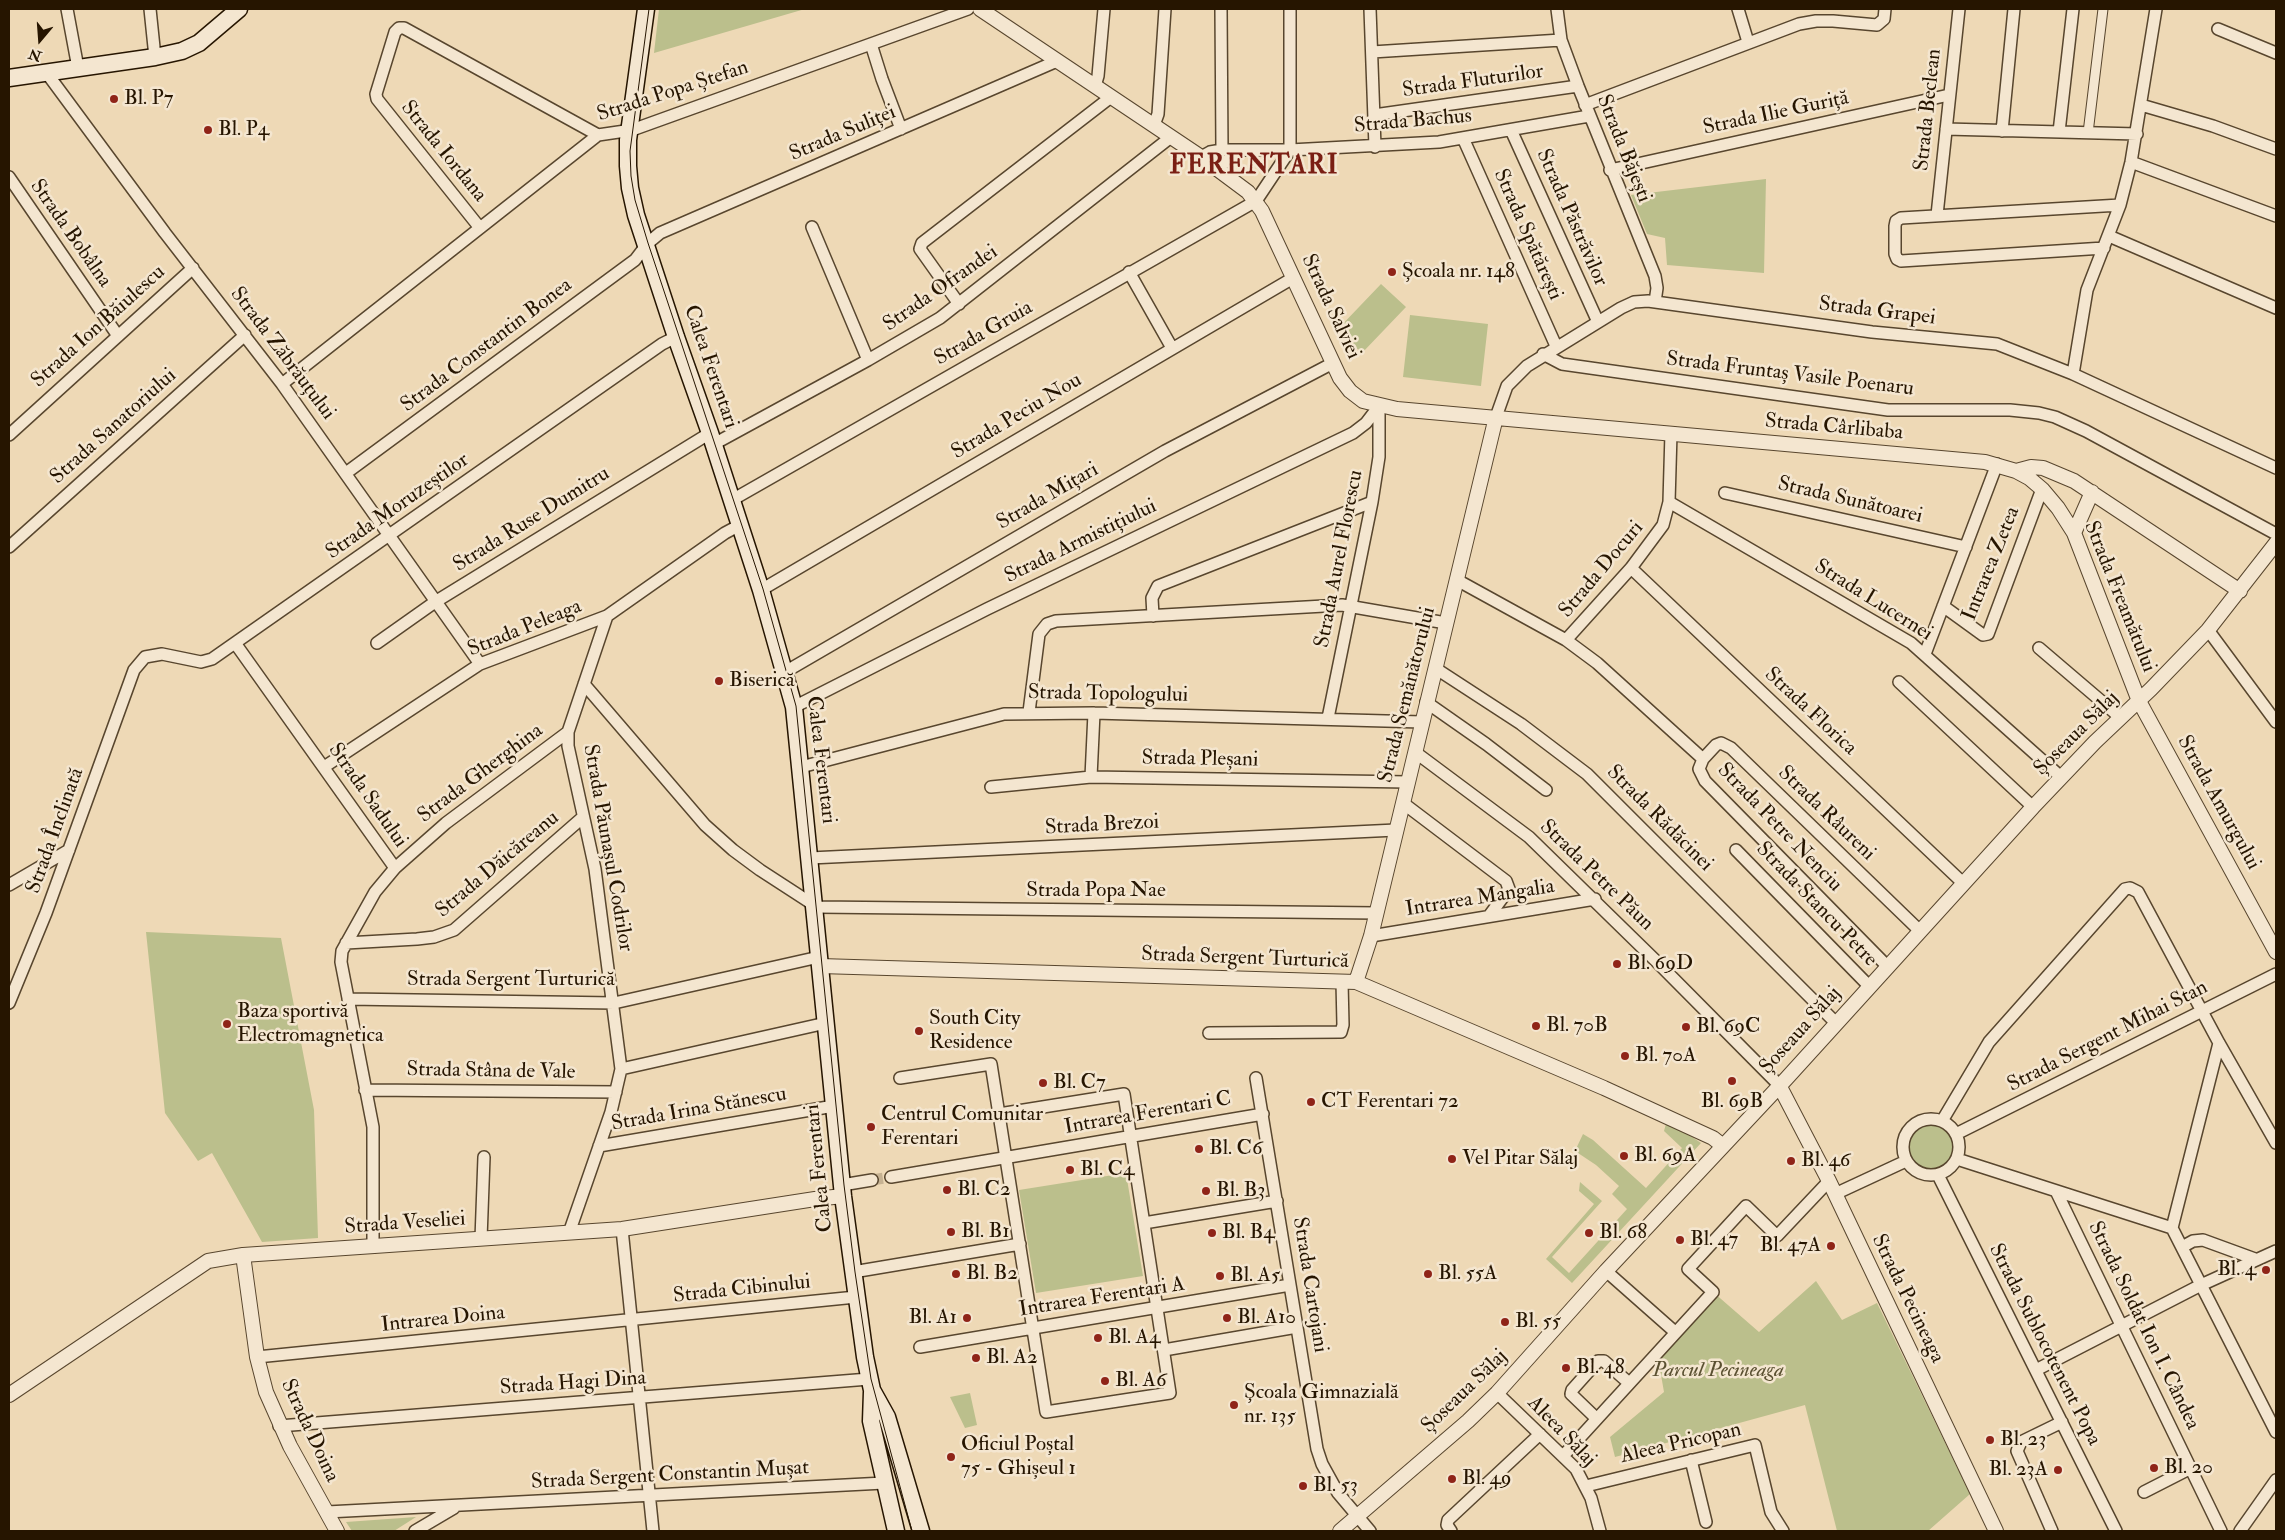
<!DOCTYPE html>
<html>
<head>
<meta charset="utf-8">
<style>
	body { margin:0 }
	#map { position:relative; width:2285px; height:1540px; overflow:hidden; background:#eed9b6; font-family:"IM FELL Double Pica",serif }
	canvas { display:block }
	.frame { position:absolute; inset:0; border:10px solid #261500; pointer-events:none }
	.north { position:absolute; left:15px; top:15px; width:50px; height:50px; -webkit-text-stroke:4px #f4e6d0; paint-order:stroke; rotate:198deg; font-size:14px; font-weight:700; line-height:20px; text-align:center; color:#261500 }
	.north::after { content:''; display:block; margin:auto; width:18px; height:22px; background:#261500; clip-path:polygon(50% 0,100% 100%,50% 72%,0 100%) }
</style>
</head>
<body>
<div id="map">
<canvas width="2285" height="1540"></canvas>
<div class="frame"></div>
<div class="north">N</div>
</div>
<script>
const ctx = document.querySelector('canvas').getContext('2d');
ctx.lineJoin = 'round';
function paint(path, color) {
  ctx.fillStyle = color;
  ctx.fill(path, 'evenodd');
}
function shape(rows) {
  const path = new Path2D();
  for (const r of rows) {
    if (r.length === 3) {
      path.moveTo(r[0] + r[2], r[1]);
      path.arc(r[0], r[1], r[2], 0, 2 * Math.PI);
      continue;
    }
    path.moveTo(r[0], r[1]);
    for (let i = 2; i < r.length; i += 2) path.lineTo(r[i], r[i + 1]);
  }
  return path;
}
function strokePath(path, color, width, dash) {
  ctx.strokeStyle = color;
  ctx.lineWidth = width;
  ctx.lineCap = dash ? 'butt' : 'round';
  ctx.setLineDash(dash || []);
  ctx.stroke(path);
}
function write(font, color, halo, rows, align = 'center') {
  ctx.font = font + ' "IM FELL Double Pica",serif';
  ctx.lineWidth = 5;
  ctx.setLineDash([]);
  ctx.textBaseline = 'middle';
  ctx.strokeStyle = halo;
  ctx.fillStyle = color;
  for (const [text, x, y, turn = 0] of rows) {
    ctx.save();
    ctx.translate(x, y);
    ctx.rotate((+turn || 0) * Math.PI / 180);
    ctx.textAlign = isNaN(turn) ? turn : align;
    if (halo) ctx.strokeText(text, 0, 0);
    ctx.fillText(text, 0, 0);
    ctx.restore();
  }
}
paint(shape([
	[659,9,805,9,654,53],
	[1766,179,1764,273,1667,265,1665,238,1647,234,1631,195],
	[1381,284,1406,307,1362,353,1337,330],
	[1410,315,1488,324,1481,386,1403,377],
	[146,932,281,938,314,1110,318,1238,262,1242,212,1153,198,1161,165,1113],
	[1667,1120,1701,1143,1572,1283,1546,1259,1594,1204,1579,1191,1580,1182,1602,1201,1552,1257,1569,1273,1627,1209,1612,1194,1619,1186,1596,1165,1575,1151,1583,1134,1593,1140,1646,1188,1682,1148,1664,1131],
	[1931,1147,25],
	[1126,1173,1143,1276,1036,1293,1019,1190],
	[1816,1281,1842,1320,1877,1303,1970,1494,1928,1531,1837,1531,1805,1405,1615,1457,1610,1437,1664,1392,1657,1352,1713,1292,1759,1332],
	[970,1393,977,1425,965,1428,950,1397],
	[416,1517,394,1531,352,1531,346,1522]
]), '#bbbf8c');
strokePath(shape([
	[872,1180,891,1177]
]), '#c6b292', 11, [11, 5.5]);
const pedestrian = shape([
	[2088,133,2103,9]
]);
const minor = shape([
	[67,9,78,68],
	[150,9,155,57],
	[1221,9,1222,150],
	[1370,9,1375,147],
	[1557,9,1561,40,1578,86,1655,276,1657,288,1655,302],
	[1738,9,1748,42],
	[2218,29,2276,53],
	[871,44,882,79,901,129],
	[1372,52,1561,40],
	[46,72,165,233,282,384,480,664],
	[1095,86,1098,76,1104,9],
	[1585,105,1799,24,1816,21,1833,21,1877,25,1884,19,1885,9],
	[2141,105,2213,126,2276,149],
	[1374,115,1578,86],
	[1154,125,1158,114,1165,9],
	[1946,129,2137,134],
	[1511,130,1598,322],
	[2002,131,2014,9],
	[2059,132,2073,9],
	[1463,138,1556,346],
	[1201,157,1210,152,1222,150,1290,150,1439,142,1589,116],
	[2131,162,2276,216],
	[1217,168,1239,152],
	[1610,170,1949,95],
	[9,177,118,336],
	[1937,215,1959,9],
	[812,227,868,360],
	[480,228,377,99,376,94,395,32,399,28,404,28,598,135],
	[2109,236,2276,308],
	[2104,248,1901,261,1897,259,1895,254,1895,226,1896,221,1901,218,2120,205],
	[1129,272,1172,348],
	[959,304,920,249,922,243,1111,97],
	[1543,354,1562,364,1888,410,2010,410,2039,413,2055,417,2086,431,2276,534],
	[2073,374,2087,290,2120,205,2131,162,2156,9],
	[282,384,598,135,632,130,968,9],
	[1496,417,1507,386,1527,366,1621,308,1634,302,1648,301,1872,332,1997,344,2073,374,2276,468],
	[9,435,193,268],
	[714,444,868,360,940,318,1171,137],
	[346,473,635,260,648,243,660,233,1057,61],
	[1725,493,1966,547],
	[732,500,1256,201,1290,150,1290,9],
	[1669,502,1911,643,2061,777],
	[9,547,245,335],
	[1631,568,1963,883],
	[1457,580,1566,640,1597,663,1703,759],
	[761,590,1293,278],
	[1943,606,1983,635,1988,634,2042,489],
	[1153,616,1152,598,1158,586,1372,502],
	[2208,630,2276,722],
	[1566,640,1631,568,1663,525,1669,502,1671,433],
	[235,643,395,868],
	[377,643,435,602,710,433],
	[2039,648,2121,718],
	[1925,654,1997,464],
	[1435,668,1521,724,1587,774,1836,1023],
	[785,672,1165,451,1333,363],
	[1899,682,2033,807],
	[584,684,705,825,733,850,760,870,817,907,1377,913],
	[1426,702,1486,744,1546,790],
	[794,707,987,609,1353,433,1366,423,1379,406],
	[1029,712,1039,634,1047,624,1056,621,1342,605,1446,623],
	[1328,718,1372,502,1379,457,1379,406],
	[1415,752,1529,837,1657,962,1779,1085],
	[324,767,480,664,607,616,725,533,740,525],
	[801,767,1004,714,1094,713,1422,722],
	[1091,777,1094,713],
	[991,787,1091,777,1408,782],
	[1403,803,1506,881,1509,889,1489,916],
	[1736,850,1869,986],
	[810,858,1396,830],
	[9,885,69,850],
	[1371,936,1595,899],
	[346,943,417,939,434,937,454,930,582,818],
	[1887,966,1705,781,1699,769,1703,759,1716,745,1721,743,1731,748,1920,931],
	[348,999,614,1003,819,957],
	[9,1003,46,913,134,670,145,657,162,654,201,662,212,659,662,344,676,337],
	[1209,1033,1341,1032,1343,1025,1342,982],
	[621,1069,826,1023],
	[900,1078,991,1064,1046,1412,1170,1393,1124,1094,999,1114],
	[1256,1078,1317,1449,1322,1464,1338,1493,1370,1531],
	[365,1090,616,1092],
	[1931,1147,28],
	[1942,1121,1989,1042,2125,889,2130,888,2138,892,2219,1043,2276,1143],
	[1956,1134,2276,974],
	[599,1146,834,1106],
	[1957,1159,2172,1228],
	[1938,1175,2116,1531],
	[891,1177,1263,1114],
	[842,1185,872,1180],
	[2056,1191,2221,1531],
	[1835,1194,1906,1161],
	[1144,1223,1277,1201],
	[2172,1228,2276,1432],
	[2172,1228,2219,1043],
	[622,1229,653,1531],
	[569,1233,611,1112,621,1069,595,869,568,746,568,732,607,616],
	[481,1239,484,1157],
	[373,1247,373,1127,341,962,342,951,375,892,395,868,446,823,568,732],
	[2182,1247,2193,1241,2203,1240,2255,1259],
	[1606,1271,1675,1332],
	[853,1272,1020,1244],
	[920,1347,1290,1285],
	[1164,1350,1297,1327],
	[257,1357,856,1297],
	[2036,1370,2201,1285,2276,1251],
	[1497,1393,1576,1469,1591,1498,1600,1531],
	[1597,1419,1571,1394,1572,1390,1598,1361,1604,1361,1629,1383],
	[279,1426,869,1379],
	[1563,1456,1713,1292,1688,1269,1746,1206,1777,1236,1829,1181],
	[1691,1460,1706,1522],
	[1586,1486,1755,1445,1771,1512,1783,1531],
	[2144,1492,2191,1468],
	[327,1512,884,1483],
	[415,1531,454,1508],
	[1451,1531,1447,1525,1448,1520,1540,1434],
	[2052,1531,2017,1451,2021,1442,2062,1422],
	[2240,1531,2276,1480]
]);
const tertiary = shape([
	[980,9,1201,157,1248,192,1262,211,1340,378,1350,391,1363,401,1397,409,1985,462,2016,471,2029,478,2042,489,2058,508,2074,533,2139,701,2276,952],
	[2016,471,2031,467,2043,468,2074,481,2240,591],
	[2074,533,2092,492],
	[820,966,1356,982,1604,1088,1713,1138,1723,1146],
	[1356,982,1371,936,1496,417],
	[1779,1085,1829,1181,1996,1531],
	[243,1255,257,1357,266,1392,290,1446,337,1531],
	[9,1395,208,1261,243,1255,622,1229,815,1199,843,1196],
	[1340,1531,1468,1421,1497,1393,1606,1271,1786,1079,2033,807,2095,742,2151,689,2208,630,2276,543]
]);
const secondary = shape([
	[646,9,628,140,628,166,630,188,636,215,676,337,710,433,761,590,794,707,843,1196,865,1357,872,1390,887,1417,921,1531],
	[9,78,155,57,182,51,199,43,239,9],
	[872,1392,871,1421,896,1531]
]);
strokePath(pedestrian, '#58462e', 11);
strokePath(minor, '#58462e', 14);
strokePath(tertiary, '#58462e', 16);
strokePath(secondary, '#261500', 19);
strokePath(pedestrian, '#f4e6d0', 9);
strokePath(minor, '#f4e6d0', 11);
strokePath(tertiary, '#f4e6d0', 14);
strokePath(secondary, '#f4e6d0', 16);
strokePath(shape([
	[649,9,630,151,631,176,635,200,648,243,763,589,796,706,844,1185,855,1272,871,1379,912,1531]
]), '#261500', 1);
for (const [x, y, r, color] of [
	[114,99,5,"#8f2418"],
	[208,130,5,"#8f2418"],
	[1392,272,5,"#8f2418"],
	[719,681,5,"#8f2418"],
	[1617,964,5,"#8f2418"],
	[227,1024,5,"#8f2418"],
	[1536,1026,5,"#8f2418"],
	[1686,1027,5,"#8f2418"],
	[919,1031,5,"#8f2418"],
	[1625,1056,5,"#8f2418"],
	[1732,1081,5,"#8f2418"],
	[1043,1083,5,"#8f2418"],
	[1311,1102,5,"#8f2418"],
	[871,1127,5,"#8f2418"],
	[1199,1149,5,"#8f2418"],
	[1624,1156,5,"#8f2418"],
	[1452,1159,5,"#8f2418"],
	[1791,1161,5,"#8f2418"],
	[1070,1170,5,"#8f2418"],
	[947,1190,5,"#8f2418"],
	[1206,1191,5,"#8f2418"],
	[951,1232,5,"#8f2418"],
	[1212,1233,5,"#8f2418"],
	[1589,1233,5,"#8f2418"],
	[1680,1240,5,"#8f2418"],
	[1831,1246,5,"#8f2418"],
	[2266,1270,5,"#8f2418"],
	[956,1274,5,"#8f2418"],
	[1428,1274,5,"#8f2418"],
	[1220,1276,5,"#8f2418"],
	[967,1318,5,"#8f2418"],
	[1227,1318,5,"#8f2418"],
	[1505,1322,5,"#8f2418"],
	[1098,1338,5,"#8f2418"],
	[976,1358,5,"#8f2418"],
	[1566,1368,5,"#8f2418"],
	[1105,1381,5,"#8f2418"],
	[1234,1405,5,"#8f2418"],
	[1990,1440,5,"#8f2418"],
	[951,1457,5,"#8f2418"],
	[2154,1468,5,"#8f2418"],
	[2058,1470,5,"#8f2418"],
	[1452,1479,5,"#8f2418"],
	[1303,1486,5,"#8f2418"]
]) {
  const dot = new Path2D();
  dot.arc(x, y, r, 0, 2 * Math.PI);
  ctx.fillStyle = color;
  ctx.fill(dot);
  strokePath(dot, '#f4e6d0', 2);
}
write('21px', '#261500', '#f4e6d0', [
	["Strada Fluturilor",1473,82,-8],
	["Strada Popa Ștefan",673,92,-18],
	["Strada Beclean",1929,110,-84],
	["Strada Ilie Guriță",1776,114,-12],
	["Strada Bachus",1413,122,-5],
	["Strada Suliței",843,134,-23],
	["Strada Băjești",1623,149,68],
	["Strada Iordana",443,152,51],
	["Strada Păstrăvilor",1571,218,66],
	["Strada Bobâlna",70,234,55],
	["Strada Spătărești",1527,235,66],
	["Strada Ofrandei",941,289,-35],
	["Strada Salviei",1330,307,65],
	["Strada Grapei",1877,312,7],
	["Strada Ion Băiulescu",99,327,-42],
	["Strada Gruia",984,334,-30],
	["Strada Constantin Bonea",487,346,-37],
	["Strada Zăbrăuțului",282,354,53],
	["Calea Ferentari",710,367,71],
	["Strada Fruntaș Vasile Poenaru",1790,375,7],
	["Strada Peciu Nou",1017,417,-31],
	["Strada Sanatoriului",114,427,-42],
	["Strada Cârlibaba",1834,428,5],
	["Strada Mițari",1048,497,-30],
	["Strada Sunătoarei",1850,501,13],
	["Strada Moruzeștilor",398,507,-35],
	["Strada Ruse Dumitru",532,520,-32],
	["Strada Armistițiului",1081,542,-26],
	["Strada Aurel Florescu",1340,559,-79],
	["Intrarea Zetea",1992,564,-68],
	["Strada Docuri",1602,570,-50],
	["Strada Freamătului",2119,597,68],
	["Strada Lucernei",1873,601,32],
	["Strada Peleaga",525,629,-22],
	["Strada Topologului",1108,695,1],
	["Strada Semănătorului",1408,695,-76],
	["Strada Florica",1810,712,43],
	["Șoseaua Sălaj",2077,734,-45],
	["Calea Ferentari",820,760,83],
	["Strada Pleșani",1200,760,1],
	["Strada Gherghina",481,774,-37],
	["Strada Sadului",367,796,55],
	["Strada Amurgului",2218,803,61],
	["Strada Râureni",1826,814,44],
	["Strada Rădăcinei",1659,819,45],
	["Strada Brezoi",1102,826,-3],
	["Strada Petre Nenciu",1779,828,46],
	["Strada Înclinată",56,831,-70],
	["Strada Păunașul Codrilor",607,848,80],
	["Strada Dăicăreanu",498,865,-40],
	["Strada Petre Păun",1596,876,44],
	["Strada Popa Nae",1096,891],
	["Intrarea Mangalia",1480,899,-9],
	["Strada Stancu Petre",1816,905,46],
	["Strada Sergent Turturică",1245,959,2],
	["Strada Sergent Turturică",511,980],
	["Șoseaua Sălaj",1801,1031,-48],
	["Strada Sergent Mihai Stan",2108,1037,-27],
	["Strada Stâna de Vale",491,1072,1],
	["Strada Irina Stănescu",699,1110,-10],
	["Intrarea Ferentari C",1148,1114,-10],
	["Calea Ferentari",820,1168,-96],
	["Strada Veseliei",405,1224,-4],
	["Strada Cartojani",1309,1285,81],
	["Strada Cibinului",742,1290,-6],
	["Intrarea Ferentari A",1102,1298,-9],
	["Strada Pecineaga",1907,1299,64],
	["Intrarea Doina",443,1320,-6],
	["Strada Soldat Ion I. Cândea",2143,1326,64],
	["Strada Sublocotenent Popa",2044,1345,63],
	["Strada Hagi Dina",573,1384,-4],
	["Șoseaua Sălaj",1465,1392,-44],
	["Strada Doina",309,1431,65],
	["Aleea Sălaj",1561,1432,46],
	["Aleea Pricopan",1681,1444,-13],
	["Strada Sergent Constantin Mușat",670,1476,-3]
]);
write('21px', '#261500', '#f4e6d0', [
	["Bl. P7",124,99],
	["Bl. P4",218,130],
	["Școala nr. 148",1402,272],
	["Biserică",729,681],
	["Bl. 69D",1627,964],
	["Baza sportivă",237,1012],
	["Electromagnetica",237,1036],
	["South City",929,1019],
	["Residence",929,1043],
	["Bl. 70B",1546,1026],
	["Bl. 69C",1696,1027],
	["Bl. 70A",1635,1056],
	["Bl. C7",1053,1083],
	["CT Ferentari 72",1321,1102],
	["Bl. 69B",1732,1102,"center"],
	["Centrul Comunitar",881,1115],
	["Ferentari",881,1139],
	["Bl. C6",1209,1149],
	["Bl. 69A",1634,1156],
	["Vel Pitar Sălaj",1462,1159],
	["Bl. 46",1801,1161],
	["Bl. C4",1080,1170],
	["Bl. C2",957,1190],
	["Bl. B3",1216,1191],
	["Bl. B1",961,1232],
	["Bl. B4",1222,1233],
	["Bl. 68",1599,1233],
	["Bl. 47",1690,1240],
	["Bl. 47A",1821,1246,"right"],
	["Bl. 4",2256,1270,"right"],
	["Bl. B2",966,1274],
	["Bl. 55A",1438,1274],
	["Bl. A5",1230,1276],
	["Bl. A1",957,1318,"right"],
	["Bl. A10",1237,1318],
	["Bl. 55",1515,1322],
	["Bl. A4",1108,1338],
	["Bl. A2",986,1358],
	["Bl. 48",1576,1368],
	["Bl. A6",1115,1381],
	["Școala Gimnazială",1244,1393],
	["nr. 135",1244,1417],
	["Bl. 23",2000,1440],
	["Oficiul Poștal",961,1445],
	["75 - Ghișeul 1",961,1469],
	["Bl. 20",2164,1468],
	["Bl. 23A",2048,1470,"right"],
	["Bl. 49",1462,1479],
	["Bl. 53",1313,1486]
], 'left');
write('italic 21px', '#5a5031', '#f4e6d0', [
	["Parcul Pecineaga",1718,1371]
]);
ctx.letterSpacing = '1px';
write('bold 26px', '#7a1f14', '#f4e6d0', [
	["FERENTARI",1254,167]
]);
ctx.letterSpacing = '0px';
</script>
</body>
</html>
